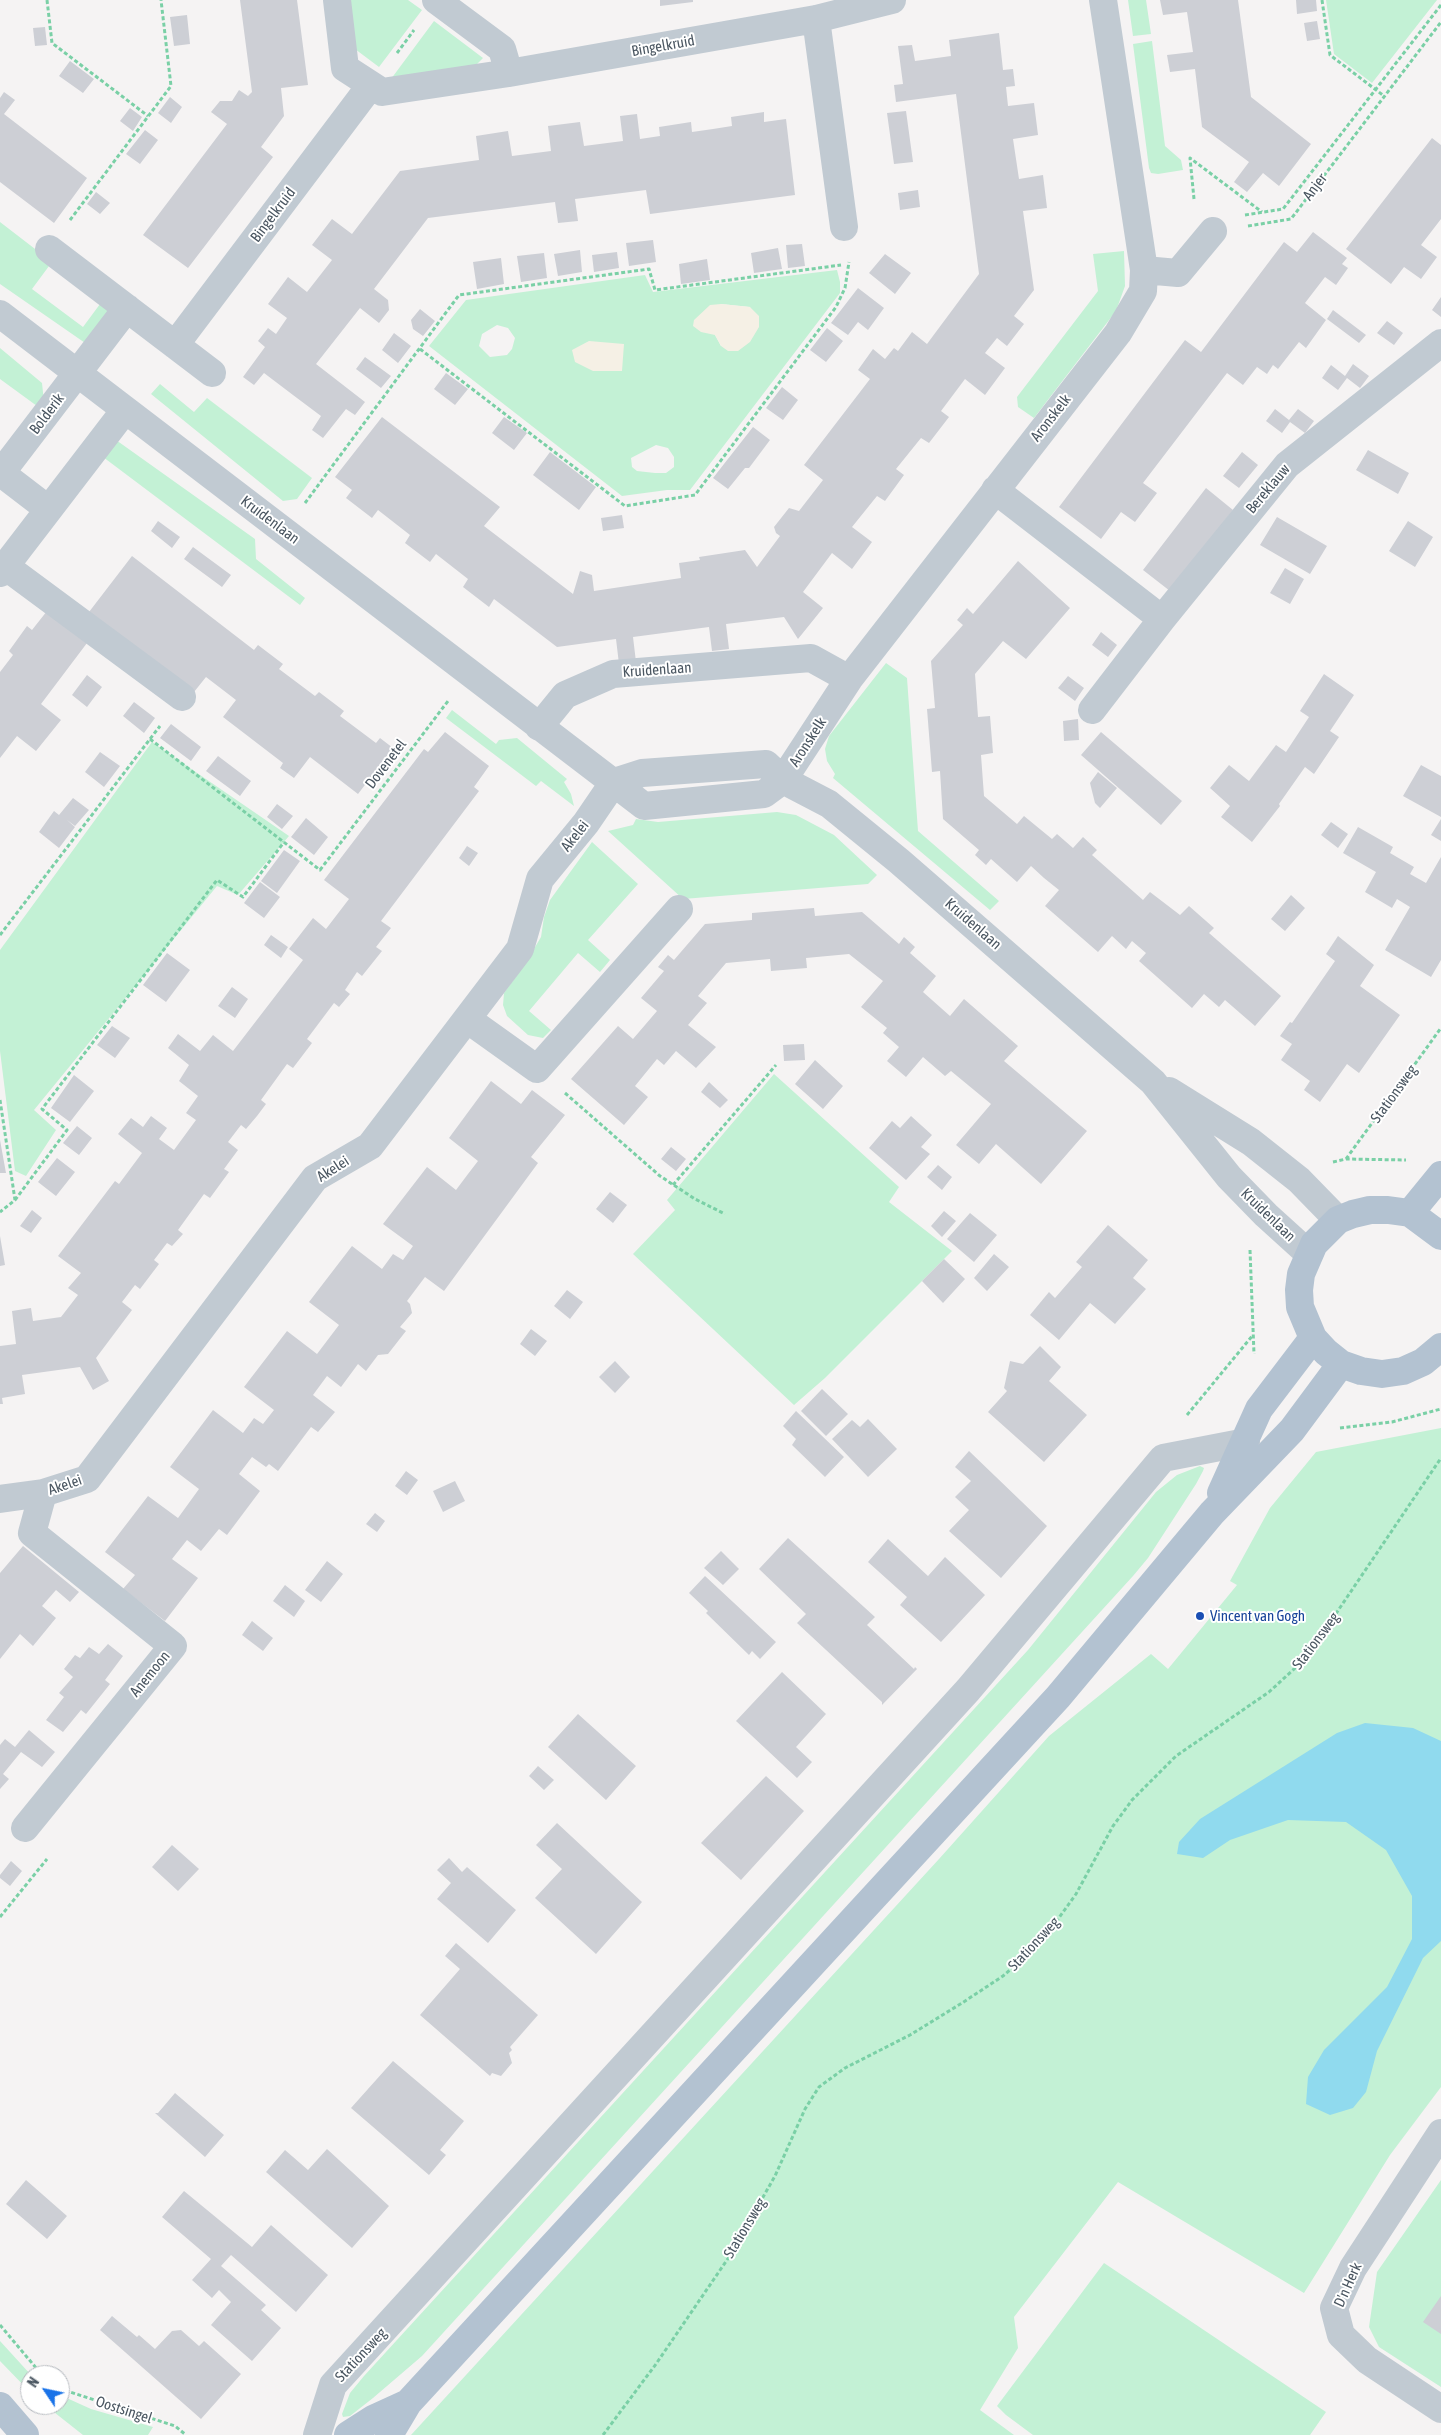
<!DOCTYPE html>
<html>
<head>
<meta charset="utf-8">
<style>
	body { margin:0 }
	#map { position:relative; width:1441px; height:2435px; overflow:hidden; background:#f5f3f3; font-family:"Asap Condensed",sans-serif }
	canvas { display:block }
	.north { position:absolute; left:20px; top:2365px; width:50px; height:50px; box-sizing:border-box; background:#fff; border:1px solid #b7bbc0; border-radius:50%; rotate:304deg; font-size:14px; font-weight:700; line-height:20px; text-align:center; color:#4a5661 }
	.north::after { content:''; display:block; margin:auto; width:18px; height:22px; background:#1a73e8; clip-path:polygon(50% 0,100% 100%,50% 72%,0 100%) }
</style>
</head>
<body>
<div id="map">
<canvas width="1441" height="2435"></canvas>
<div class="north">N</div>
</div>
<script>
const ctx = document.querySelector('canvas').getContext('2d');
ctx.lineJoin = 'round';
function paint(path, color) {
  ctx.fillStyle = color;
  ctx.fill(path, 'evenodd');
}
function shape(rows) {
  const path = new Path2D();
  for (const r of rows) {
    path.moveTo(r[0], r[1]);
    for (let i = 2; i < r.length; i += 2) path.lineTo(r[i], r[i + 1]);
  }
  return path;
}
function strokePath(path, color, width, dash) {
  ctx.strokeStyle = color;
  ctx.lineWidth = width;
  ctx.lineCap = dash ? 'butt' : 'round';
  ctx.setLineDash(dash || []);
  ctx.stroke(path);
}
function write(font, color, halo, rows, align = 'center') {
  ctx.font = font + ' "Asap Condensed",sans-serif';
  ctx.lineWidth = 4;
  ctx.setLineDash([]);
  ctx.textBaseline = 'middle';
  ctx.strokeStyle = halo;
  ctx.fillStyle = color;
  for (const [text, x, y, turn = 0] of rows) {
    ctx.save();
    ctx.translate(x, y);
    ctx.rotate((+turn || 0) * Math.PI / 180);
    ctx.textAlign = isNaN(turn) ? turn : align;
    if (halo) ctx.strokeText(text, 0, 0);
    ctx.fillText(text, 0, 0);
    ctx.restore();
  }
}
paint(shape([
	[350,0,408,0,422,10,379,67,355,49],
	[1128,0,1146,0,1151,34,1133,36],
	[1326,0,1437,0,1372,83,1334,54],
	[434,21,483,58,474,67,391,79],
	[1152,41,1165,146,1181,160,1183,170,1158,174,1151,173,1149,168,1133,44],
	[0,222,52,262,32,289,83,327,103,300,107,306,109,314,88,345,0,284],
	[1124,251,1125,286,1116,311,1034,418,1018,407,1017,397,1098,291,1093,254],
	[837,270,840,282,840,293,690,490,667,490,622,496,429,346,466,300,645,275,653,292],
	[721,304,750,307,721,346,715,335],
	[497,325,508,328,515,338,512,349,507,355,490,357,479,346,482,334],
	[656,445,668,448,674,457,674,467,666,473,655,473,637,471,632,467,631,458],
	[0,348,42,383,44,402,37,406,0,379],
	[160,384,194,412,207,398,312,478,297,499,283,501,151,394],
	[116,440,255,539,256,559,305,598,300,605,103,457],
	[886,663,907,678,918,831,999,901,990,910,833,778,835,774,827,761,825,749,829,736],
	[452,710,496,744,499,740,517,738,567,779,564,782,571,794,574,806,541,781,536,786,446,718],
	[152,742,289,836,238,895,217,886,34,1110,56,1130,26,1176,15,1171,0,1051,0,950],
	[777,812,796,815,834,835,877,875,868,884,683,899,608,831,633,825,636,819,658,822],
	[592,842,638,884,588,940,610,960,600,972,578,953,529,1011,551,1030,543,1038,528,1035,507,1016,503,1005,504,993,525,964,541,937,544,917,550,900],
	[774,1074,899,1187,889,1202,952,1251,825,1378,794,1405,633,1254,675,1210,667,1200],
	[1441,1428,1441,2087,1390,2155,1304,2293,1118,2182,1014,2317,1018,2348,980,2410,1014,2435,411,2435,939,1859,1049,1736,1151,1654,1168,1669,1237,1585,1230,1581,1270,1508,1316,1452],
	[1200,1466,1204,1468,1203,1471,1196,1484,1148,1558,1133,1576,422,2356,373,2398,350,2416,343,2417,342,2414,350,2393,364,2376,1028,1650,1156,1492,1177,1475],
	[1441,2180,1441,2387,1379,2347,1369,2327,1377,2272],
	[1104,2263,1326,2412,1310,2435,1033,2435,1006,2415,997,2406],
	[0,2341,31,2375,30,2392,0,2361],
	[60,2395,91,2409,153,2427,148,2435,83,2435,45,2405,60,2405]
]), '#c3f1d5');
paint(shape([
	[721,304,750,307,759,316,759,327,750,342,738,351,728,351,721,346,715,335,701,332,693,326,694,320,710,305],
	[589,341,624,344,622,371,593,371,575,362,572,350]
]), '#f5f0e5');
paint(shape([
	[1365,1723,1413,1728,1441,1741,1441,1941,1423,1958,1377,2051,1366,2092,1353,2108,1330,2115,1306,2104,1308,2077,1324,2050,1387,1987,1412,1939,1412,1896,1386,1850,1346,1822,1288,1820,1230,1840,1203,1858,1177,1854,1179,1842,1200,1819,1337,1733]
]), '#90daee');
paint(shape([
	[240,0,297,0,308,85,281,88,284,116,261,147,273,157,188,268,143,235,227,124,211,112,220,101,232,101,239,90,248,96,252,92],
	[660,0,693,0,693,2,660,6],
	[1160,0,1238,0,1251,97,1311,144,1279,186,1263,173,1247,192,1234,182,1249,162,1202,127,1195,69,1170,72,1167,55,1193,52,1187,12,1163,15],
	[1296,0,1316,0,1317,11,1297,14],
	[187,15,190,44,174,46,170,17],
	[1317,21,1320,39,1307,41,1304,23],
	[45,27,47,45,35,46,33,28],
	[999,33,1003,70,1013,69,1015,86,1006,87,1008,106,1034,103,1038,135,1013,139,1019,179,1043,175,1047,208,1023,211,1034,290,1014,316,1024,324,1007,346,997,338,985,353,1005,368,985,395,965,379,941,411,949,417,929,443,921,438,896,469,904,475,885,501,877,496,852,527,872,542,852,569,832,553,803,592,823,608,798,639,784,617,726,624,729,649,712,651,709,627,633,637,636,662,619,664,616,639,557,647,494,599,489,607,463,587,468,579,436,554,430,562,405,543,410,535,378,510,372,518,346,498,352,490,335,477,382,417,500,507,484,526,573,594,580,571,592,575,594,591,681,578,679,563,700,560,699,557,745,550,757,567,780,536,776,533,774,527,789,508,799,511,823,480,804,465,870,379,858,370,873,349,885,359,894,348,898,351,912,332,927,344,979,274,956,94,896,102,894,85,903,84,898,46,912,45,915,61,951,56,949,40],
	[70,61,94,79,83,93,59,76],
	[4,92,15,100,4,114,87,178,54,223,0,182,0,98],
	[170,97,182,107,171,123,158,113],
	[130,108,142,117,133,131,120,121],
	[906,111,913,162,894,164,887,113],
	[764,112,764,122,786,119,795,195,650,214,646,190,575,199,578,221,558,223,555,202,428,218,374,289,388,300,389,310,379,323,360,308,316,364,365,402,355,415,346,409,323,438,312,430,321,416,293,395,264,373,254,385,243,377,265,347,258,341,268,328,276,334,287,318,268,304,288,277,307,292,332,260,312,245,332,219,352,234,400,171,479,160,476,136,508,131,512,156,551,151,548,126,580,122,584,146,623,141,620,116,637,114,640,139,660,136,659,127,691,122,692,132,713,129,732,126,731,117],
	[145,130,158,140,140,164,126,154],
	[1432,138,1441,145,1441,219,1421,245,1437,257,1421,279,1404,267,1391,284,1346,249],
	[918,190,920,207,900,210,898,193],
	[96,192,110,203,100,214,87,204],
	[1313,232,1347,258,1342,264,1348,268,1336,285,1325,277,1305,303,1326,320,1306,348,1299,342,1278,369,1273,365,1267,374,1257,367,1243,385,1227,373,1143,483,1157,493,1135,522,1121,512,1101,539,1059,507,1185,340,1201,352,1284,242,1297,252],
	[653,240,656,262,629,266,626,243],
	[802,244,805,266,788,268,786,245],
	[778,248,782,269,754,273,751,253],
	[580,250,582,272,558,276,554,254],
	[617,252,619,268,594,272,592,255],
	[544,253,547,278,521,282,517,256],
	[885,254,911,273,895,294,869,273],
	[501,258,504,284,477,289,473,262],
	[707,259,710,280,681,284,679,264],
	[858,288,884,308,868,330,858,322,848,335,831,323],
	[1441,297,1441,317,1432,310],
	[420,309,435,321,423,336,413,329,411,320],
	[1333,310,1366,335,1359,343,1327,319],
	[1387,321,1403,333,1394,345,1377,333],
	[827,328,843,341,826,362,810,350],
	[394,333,411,346,398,363,382,350],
	[365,357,391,376,381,388,356,369],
	[1353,364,1369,376,1360,388,1347,378,1338,390,1322,378,1331,365,1345,376],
	[446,373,468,389,455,405,434,389],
	[782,387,798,400,783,420,766,408],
	[1275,409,1289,420,1298,409,1314,421,1305,433,1290,422,1282,433,1266,421],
	[504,417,527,433,514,450,492,433],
	[753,427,770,440,749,468,745,468,728,489,713,478],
	[1368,450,1409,473,1398,494,1356,470],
	[550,452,596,487,579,510,533,475],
	[1242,452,1258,465,1239,488,1223,476],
	[1206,488,1233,510,1170,591,1143,570],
	[622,515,624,528,603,531,601,518],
	[1277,517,1327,546,1310,574,1260,545],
	[158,521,180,537,172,548,151,531],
	[1408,521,1433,537,1415,567,1389,551],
	[193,547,231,575,222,587,184,559],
	[132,556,254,650,258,645,283,664,279,669,315,696,319,692,344,711,340,716,376,743,380,738,393,748,358,794,310,757,294,778,280,768,283,763,223,717,236,700,206,677,194,692,89,612],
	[1018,561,1070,608,1026,659,1003,641,975,674,978,717,990,716,993,753,981,755,984,796,1017,824,1024,816,1052,839,1057,834,1073,848,1083,837,1097,850,1092,855,1143,900,1150,892,1180,915,1189,906,1214,928,1209,933,1281,996,1255,1026,1225,1000,1219,1007,1204,994,1192,1008,1139,961,1146,953,1132,941,1126,949,1112,936,1098,952,1045,906,1059,890,1044,878,1031,866,1017,882,991,859,986,865,975,855,979,850,943,819,940,771,932,772,927,709,935,708,931,661,963,625,957,620,967,608,973,614],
	[1285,568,1304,579,1290,604,1270,593],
	[47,611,87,643,41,704,61,720,36,751,17,736,0,758,0,672,13,655,9,651,27,626,32,630],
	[1101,632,1117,645,1108,657,1092,645],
	[1324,674,1354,695,1330,731,1339,737,1314,774,1305,767,1279,804,1280,806,1252,842,1221,817,1230,806,1210,788,1229,765,1249,781,1276,745,1286,752,1309,717,1300,711],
	[87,675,102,687,87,707,72,695],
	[1068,676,1084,688,1075,701,1058,688],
	[134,702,155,718,144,733,123,716],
	[1078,719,1079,740,1064,741,1063,721],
	[171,724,201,747,191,761,160,738],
	[445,732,489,766,474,787,479,791,381,921,391,928,376,947,382,951,362,976,357,972,345,990,350,994,339,1007,334,1003,307,1039,312,1043,293,1068,287,1064,261,1100,266,1104,257,1116,246,1129,241,1125,228,1142,238,1150,224,1169,229,1172,210,1198,204,1194,178,1230,183,1234,172,1246,167,1243,154,1260,159,1264,140,1289,135,1285,122,1302,132,1310,96,1358,109,1381,93,1390,80,1367,22,1375,25,1394,2,1398,3,1404,0,1404,0,1346,16,1344,12,1311,31,1308,33,1321,61,1317,78,1295,68,1288,81,1273,58,1256,115,1181,119,1184,142,1153,118,1134,131,1118,143,1127,151,1116,167,1128,159,1139,174,1150,196,1120,186,1113,198,1096,179,1081,189,1065,168,1048,178,1034,200,1051,213,1035,233,1051,303,960,289,949,313,918,326,929,349,899,324,880,424,749,428,752],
	[1101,732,1182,801,1161,825,1081,755],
	[100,752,120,766,104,787,85,772],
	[218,756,251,781,240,796,206,771],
	[1421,765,1441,776,1441,817,1403,796],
	[1098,772,1117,788,1100,808,1095,803,1090,783],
	[73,798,89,810,75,826,67,820,75,827,59,848,39,832,54,811,59,815],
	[277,804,293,816,282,829,267,817],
	[306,818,328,837,314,855,291,837],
	[1441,819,1441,841,1431,835],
	[1331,822,1348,834,1338,848,1321,835],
	[1358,827,1393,847,1390,853,1414,867,1410,874,1426,883,1441,857,1441,960,1431,977,1385,950,1410,907,1397,899,1392,908,1365,892,1376,872,1343,853],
	[467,846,478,853,469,866,459,858],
	[284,850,300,861,277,893,261,881],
	[260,882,280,897,264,918,244,903],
	[1291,895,1305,908,1285,931,1271,919],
	[814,908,815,916,862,912,899,944,904,937,915,947,910,953,936,976,923,992,950,1016,964,999,1018,1046,1004,1061,1087,1131,1041,1184,996,1144,979,1164,956,1145,991,1104,951,1071,945,1076,923,1057,906,1077,887,1061,899,1047,883,1033,887,1028,861,1007,883,981,849,954,806,958,807,968,771,971,770,959,726,963,698,996,707,1003,688,1025,716,1047,696,1068,676,1051,664,1065,657,1059,635,1086,648,1097,624,1125,571,1079,618,1026,633,1039,657,1011,641,998,664,971,658,967,668,955,674,960,705,924,752,920,752,913],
	[271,935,288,947,281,958,264,945],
	[1338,936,1374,965,1360,986,1400,1015,1359,1073,1347,1064,1320,1102,1304,1090,1310,1081,1281,1060,1292,1044,1280,1036,1290,1022,1292,1023,1335,961,1326,954],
	[167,953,190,970,166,1002,143,985],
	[232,987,248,999,235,1018,218,1006],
	[112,1026,130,1038,115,1058,97,1045],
	[804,1044,805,1060,784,1061,783,1045],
	[815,1060,843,1086,823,1109,795,1084],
	[74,1075,94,1091,70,1122,51,1108],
	[491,1081,521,1104,532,1090,565,1115,531,1157,538,1163,444,1291,425,1277,407,1301,410,1304,412,1313,400,1327,406,1331,388,1354,378,1355,366,1371,358,1364,341,1387,327,1376,313,1395,335,1412,318,1432,311,1427,278,1471,269,1464,266,1467,252,1457,239,1474,260,1491,227,1535,219,1529,201,1551,187,1540,172,1559,198,1578,165,1621,123,1589,135,1575,105,1552,148,1496,178,1518,199,1489,170,1467,213,1410,243,1433,254,1418,263,1424,274,1410,244,1387,287,1331,317,1354,339,1325,309,1302,352,1246,382,1269,393,1254,403,1260,413,1246,383,1224,427,1167,456,1190,468,1174,478,1161,449,1138],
	[709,1082,728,1100,720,1108,701,1092],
	[911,1116,932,1135,921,1147,930,1154,906,1180,869,1148,892,1121,900,1128],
	[77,1126,92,1138,79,1155,63,1143],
	[0,1140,6,1173,0,1173],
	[671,1147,686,1159,676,1171,661,1159],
	[57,1158,75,1172,56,1196,38,1182],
	[938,1165,952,1177,942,1190,927,1177],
	[610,1192,627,1205,613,1223,596,1209],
	[32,1210,42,1218,31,1233,20,1226],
	[944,1211,956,1221,942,1237,931,1226],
	[970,1213,997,1235,974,1262,947,1239],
	[1108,1225,1148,1260,1133,1278,1146,1289,1115,1324,1090,1303,1059,1340,1030,1315,1049,1292,1055,1298,1082,1267,1076,1262],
	[0,1236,5,1265,0,1266],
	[994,1254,1009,1267,987,1291,974,1278],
	[944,1259,965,1279,943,1303,922,1281],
	[567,1290,583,1302,570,1319,554,1306],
	[531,1329,547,1341,535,1356,520,1344],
	[1040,1346,1061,1367,1049,1381,1087,1415,1044,1462,988,1412,1007,1391,1004,1388,1010,1361,1023,1364],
	[615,1361,630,1377,615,1393,599,1377],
	[822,1389,848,1414,826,1436,801,1411],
	[796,1411,844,1457,825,1477,792,1445,796,1439,783,1426],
	[868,1419,897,1449,868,1477,832,1439,852,1420,860,1427],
	[969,1451,1047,1526,1001,1578,949,1531,969,1510,955,1497,971,1481,955,1467],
	[406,1471,418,1480,407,1495,395,1486],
	[455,1481,465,1501,443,1512,433,1491],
	[375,1513,385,1521,377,1532,366,1524],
	[788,1538,875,1617,867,1625,914,1669,915,1667,917,1669,882,1705,882,1702,797,1623,806,1614,759,1569],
	[888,1539,928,1576,945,1557,985,1595,941,1642,900,1605,907,1597,868,1562],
	[23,1546,79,1592,70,1602,56,1590,42,1606,56,1618,33,1646,20,1634,0,1659,0,1573],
	[721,1551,739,1569,723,1585,704,1568],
	[327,1561,343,1574,321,1602,305,1590],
	[705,1576,776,1642,760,1659,752,1651,749,1655,706,1613,708,1611,689,1593],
	[285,1585,305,1601,294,1617,273,1601],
	[252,1621,273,1638,263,1651,242,1635],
	[108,1644,123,1656,105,1680,110,1684,86,1714,81,1710,63,1732,46,1720,64,1697,59,1693,73,1677,64,1669,75,1655,80,1658,89,1647,99,1654],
	[782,1672,826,1714,796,1747,812,1762,797,1778,736,1721],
	[578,1714,636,1766,606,1800,548,1747],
	[29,1730,55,1752,42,1767,21,1752,3,1774,9,1779,0,1789,0,1745,5,1739,15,1747],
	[538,1766,554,1780,544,1790,529,1776],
	[766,1776,804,1811,741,1880,701,1843],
	[557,1823,642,1902,596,1954,535,1898,562,1869,536,1845],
	[172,1845,199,1869,178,1891,152,1867],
	[449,1858,462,1872,467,1867,516,1910,488,1943,437,1899,451,1883,437,1870],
	[11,1861,22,1871,10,1886,0,1878,0,1875],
	[456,1943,538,2015,510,2047,512,2050,509,2053,512,2063,501,2076,492,2073,490,2076,420,2015,460,1969,445,1956],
	[393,2061,464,2121,440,2150,446,2155,429,2175,351,2108],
	[175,2093,224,2135,205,2157,155,2113,158,2113],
	[327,2149,389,2206,352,2248,266,2172,285,2150,308,2170],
	[26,2180,67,2216,47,2239,6,2204],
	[184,2191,252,2247,271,2225,328,2275,296,2312,231,2255,221,2266,266,2305,261,2310,281,2328,252,2361,211,2325,231,2302,219,2290,212,2298,192,2280,211,2259,162,2217],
	[1441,2296,1441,2334,1423,2322],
	[112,2316,137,2337,139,2335,155,2349,172,2331,181,2330,199,2346,204,2341,241,2374,201,2419,100,2330]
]), '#cdcfd5');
strokePath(shape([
	[47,0,52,43,148,116],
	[1322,0,1330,55,1384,96],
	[397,53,414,30],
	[1194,199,1190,158,1262,212],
	[1245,215,1283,209,1441,5],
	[70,220,171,86,161,0],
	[1248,226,1291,219,1441,22],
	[420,349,625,506,695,495,836,307,845,288,849,262],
	[305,503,459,295,649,269,655,290,841,265],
	[150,739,320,870,448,701],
	[0,935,160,726],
	[565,1093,660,1176,695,1199,725,1214],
	[0,1100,15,1200,0,1212],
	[1346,1159,1441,1028],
	[1333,1162,1346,1159,1406,1160],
	[673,1185,776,1065],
	[15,1200,67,1130,42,1109,217,880,243,897,284,842],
	[1250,1250,1254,1354],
	[1187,1415,1253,1335],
	[1340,1428,1392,1422,1441,1409],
	[0,1917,47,1859],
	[0,2325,37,2369,44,2375],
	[60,2386,67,2391,175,2426,186,2435],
	[603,2435,656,2364,729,2257,775,2176,805,2109,819,2087,845,2068,910,2035,962,2003,1003,1976,1026,1956,1048,1933,1076,1894,1113,1826,1132,1800,1176,1756,1269,1692,1306,1658,1441,1458]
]), '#7ad0a6', 3, [4, 2.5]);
strokePath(shape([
	[337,0,345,68,382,92,509,73],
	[436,0,502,49,509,73,816,19,892,0],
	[816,19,844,227],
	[49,249,212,373],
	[1144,270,1178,273,1213,231],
	[0,314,644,806,764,794,783,780,849,679,1118,333,1143,291,1144,270,1103,0],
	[175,345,371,85],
	[995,490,1162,619],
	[48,509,1,473,127,308],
	[5,566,182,697],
	[0,573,125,410],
	[1092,710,1162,619,1287,465,1441,343],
	[539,727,565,695,613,674,811,658,849,679],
	[614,782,642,773,766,764,783,780,829,804,899,861,1153,1082,1229,1177,1266,1215,1309,1254],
	[467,1019,537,1069,679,909],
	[1169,1091,1251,1142,1299,1180,1338,1220],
	[0,1499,43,1493,87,1479,315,1178,370,1146,520,949,540,879,586,823,614,782],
	[25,1828,173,1646,32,1533,43,1493],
	[1441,2133,1353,2268,1334,2308,1341,2335,1367,2360,1441,2409],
	[317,2435,333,2385,968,1690,1163,1458,1246,1442]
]), '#c1cad2', 28);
strokePath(shape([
	[1410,1213,1441,1175],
	[1441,1236,1410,1213,1388,1210,1370,1210,1353,1214,1338,1220,1314,1244,1301,1274,1299,1290,1300,1307,1313,1338,1326,1352,1341,1364,1361,1371,1382,1374,1403,1371,1423,1362,1441,1347],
	[1221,1493,1259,1409,1313,1338],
	[0,2406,25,2435],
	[348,2435,373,2419,408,2403],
	[389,2435,408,2403,1058,1697,1212,1513,1292,1430,1341,1364]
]), '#b3c2d1', 28);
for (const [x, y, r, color] of [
	[1200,1616,5,"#1a4fb4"]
]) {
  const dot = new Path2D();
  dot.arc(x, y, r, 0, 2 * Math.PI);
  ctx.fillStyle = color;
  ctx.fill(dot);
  strokePath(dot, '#fff', 2);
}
write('15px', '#4a5661', '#fff', [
	["Bingelkruid",663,46,-10],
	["Anjer",1315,187,-53],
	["Bingelkruid",273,215,-53],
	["Bolderik",47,414,-53],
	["Aronskelk",1051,418,-52],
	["Bereklauw",1268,489,-50],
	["Kruidenlaan",270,520,37],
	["Kruidenlaan",657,670,-4],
	["Aronskelk",808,742,-57],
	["Dovenetel",386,764,-53],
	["Akelei",575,836,-52],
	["Kruidenlaan",973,924,41],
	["Stationsweg",1394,1094,-54],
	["Akelei",333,1169,-33],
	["Kruidenlaan",1268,1215,44],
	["Akelei",65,1485,-19],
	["Stationsweg",1316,1641,-53],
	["Anemoon",150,1674,-51],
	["Stationsweg",1034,1944,-47],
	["Stationsweg",745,2228,-59],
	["D'n Herk",1348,2285,-66],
	["Stationsweg",361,2355,-47],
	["Oostsingel",124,2410,18]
]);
write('15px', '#164399', '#fff', [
	["Vincent van Gogh",1210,1616]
], 'left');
</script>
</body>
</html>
